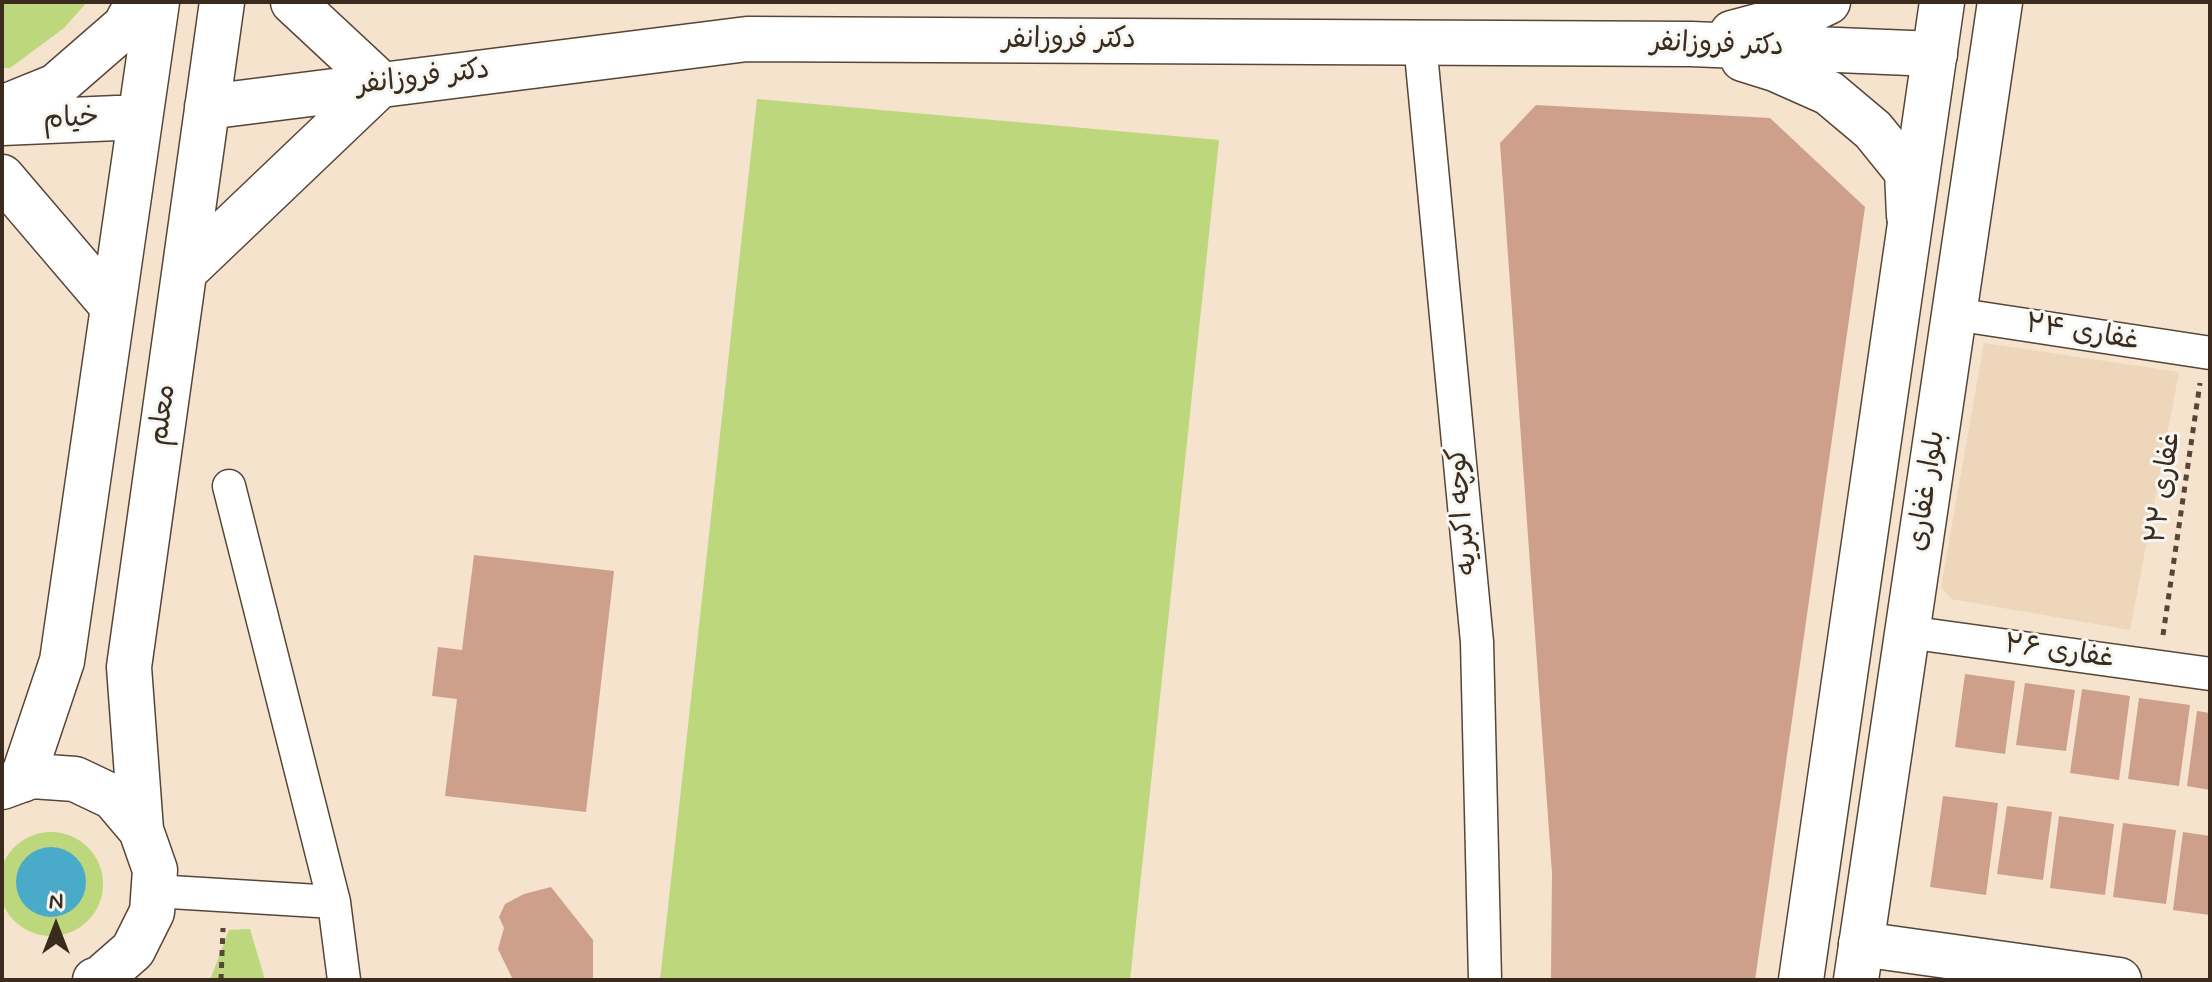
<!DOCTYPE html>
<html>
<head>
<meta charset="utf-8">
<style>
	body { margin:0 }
	#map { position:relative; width:2212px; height:982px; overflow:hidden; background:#f5e3ce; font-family:Mynerve,sans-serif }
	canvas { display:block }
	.frame { position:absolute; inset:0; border:4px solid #3b2a1e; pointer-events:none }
	.north { position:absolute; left:16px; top:886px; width:80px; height:80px; -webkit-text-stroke:6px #f6f6f2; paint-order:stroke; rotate:0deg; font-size:22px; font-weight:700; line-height:32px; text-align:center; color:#3b2a1e }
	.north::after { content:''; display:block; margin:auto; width:28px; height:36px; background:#3b2a1e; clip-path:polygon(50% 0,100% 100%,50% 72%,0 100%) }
</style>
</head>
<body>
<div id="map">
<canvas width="2212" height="982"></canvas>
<div class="frame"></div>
<div class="north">N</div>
</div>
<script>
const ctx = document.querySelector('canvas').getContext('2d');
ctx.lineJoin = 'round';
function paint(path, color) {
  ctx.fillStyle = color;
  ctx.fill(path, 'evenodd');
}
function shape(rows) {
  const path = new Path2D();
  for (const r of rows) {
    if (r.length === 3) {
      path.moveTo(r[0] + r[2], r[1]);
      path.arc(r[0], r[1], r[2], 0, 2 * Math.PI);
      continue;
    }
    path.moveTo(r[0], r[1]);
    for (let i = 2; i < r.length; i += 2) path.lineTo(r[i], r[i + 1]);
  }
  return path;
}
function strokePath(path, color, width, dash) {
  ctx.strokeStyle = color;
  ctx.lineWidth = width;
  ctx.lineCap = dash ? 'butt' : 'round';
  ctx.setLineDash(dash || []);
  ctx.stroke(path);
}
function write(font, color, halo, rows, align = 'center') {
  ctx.font = font + ' Mynerve,"Playpen Sans Arabic",sans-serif';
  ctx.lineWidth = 6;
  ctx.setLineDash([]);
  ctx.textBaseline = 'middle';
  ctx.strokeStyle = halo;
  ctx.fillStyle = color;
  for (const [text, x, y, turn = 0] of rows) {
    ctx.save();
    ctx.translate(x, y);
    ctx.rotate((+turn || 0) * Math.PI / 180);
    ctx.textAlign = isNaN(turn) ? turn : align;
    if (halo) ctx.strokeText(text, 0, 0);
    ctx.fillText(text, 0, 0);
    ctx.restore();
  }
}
paint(shape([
	[1984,343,2179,372,2130,630,1951,599,1941,587]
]), '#eed6bb');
paint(shape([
	[2,2,87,2,64,28,10,68,2,68],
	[757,99,1219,140,1130,980,660,980],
	[51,884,52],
	[250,929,265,980,210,980,229,930]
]), '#bcd77c');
paint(shape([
	[51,882,35]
]), '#4aaac9');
paint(shape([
	[1536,105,1770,118,1865,207,1755,980,1551,980,1552,873,1500,143],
	[474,555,614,571,586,812,445,796,457,699,432,696,438,647,462,650],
	[1965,674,2015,681,2005,754,1955,747],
	[2025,683,2075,690,2066,751,2016,745],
	[2082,689,2130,696,2119,780,2070,773],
	[2139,698,2190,705,2179,786,2128,779],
	[2197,711,2210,713,2210,790,2187,786],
	[1943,796,1998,803,1986,895,1930,887],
	[2007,806,2052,812,2043,880,1997,874],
	[2059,816,2114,824,2105,895,2050,888],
	[2123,823,2176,830,2166,904,2113,897],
	[2183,832,2210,836,2210,915,2173,910],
	[551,887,593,940,593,980,513,980,498,949,504,928,499,917,505,904,524,894]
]), '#ce9f8b');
const street = shape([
	[1420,43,1477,642,1485,980],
	[1954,314,2210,353],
	[229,486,334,902],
	[1907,632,2210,674],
	[154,891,334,902,344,980]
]);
const secondary = shape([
	[1732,33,1803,14,1828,2],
	[1743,59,1775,69,1829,93,1873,130,1907,172,1909,216],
	[207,107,747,39,1691,44,1935,54],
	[2,108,56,86,125,26,138,2],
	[2,123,140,117],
	[2,177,113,307],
	[185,271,381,84,293,2],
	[22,780,62,661,157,2],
	[2,787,32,776,75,779,113,797,141,830,155,870,152,912,133,950,101,978,95,980],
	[141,830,129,667,222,2],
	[1861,944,2119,980]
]);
const primary = shape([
	[1801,980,1942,2],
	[1856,980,2000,2]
]);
strokePath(street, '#574638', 35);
strokePath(secondary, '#574638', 47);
strokePath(primary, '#574638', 47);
strokePath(shape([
	[2163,635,2200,383],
	[221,980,223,928]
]), '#574638', 5, [6, 6]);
strokePath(street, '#fff', 32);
strokePath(secondary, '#fff', 44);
strokePath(primary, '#fff', 44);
write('28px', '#3b2a1e', '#f6f6f2', [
	["دکتر فروزانفر",1069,41],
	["دکتر فروزانفر",1717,46,2],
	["دکتر فروزانفر",423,79,-7],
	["خیام",71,120,-3],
	["غفاری ۲۴",2082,334,9],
	["معلم",164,415,-82],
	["غفاری ۲۲",2165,488,-82],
	["بلوار غفاری",1928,491,-81],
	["کوچه اکبریه",1464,511,-95],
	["غفاری ۲۶",2059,653,8]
]);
</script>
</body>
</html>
